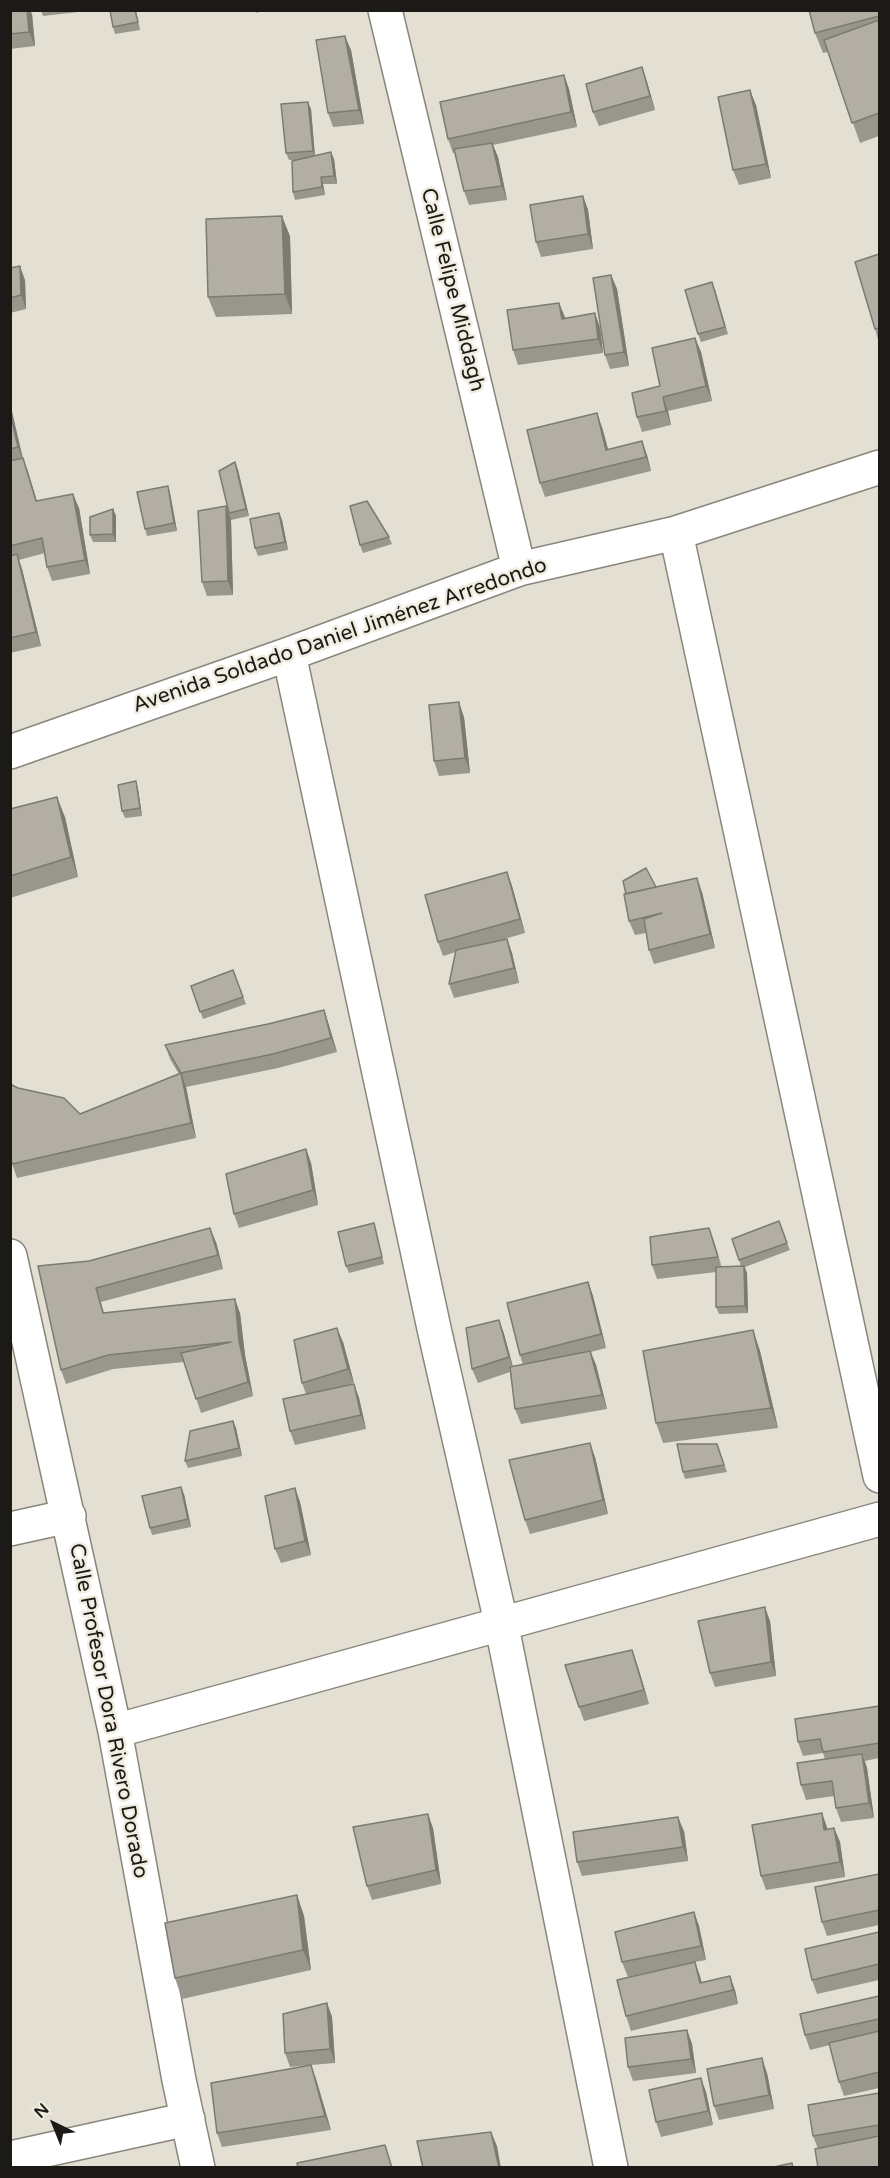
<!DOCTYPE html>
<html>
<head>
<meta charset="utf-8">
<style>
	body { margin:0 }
	#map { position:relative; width:890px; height:2178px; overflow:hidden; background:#e3dfd3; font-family:"Varela Round",sans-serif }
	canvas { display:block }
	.frame { position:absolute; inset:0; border:12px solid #1b1a16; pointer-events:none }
	.north { position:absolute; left:24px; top:2094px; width:60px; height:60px; -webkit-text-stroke:4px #f0ece0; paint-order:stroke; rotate:317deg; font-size:16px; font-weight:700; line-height:24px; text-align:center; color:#1b1a16 }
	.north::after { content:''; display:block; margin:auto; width:21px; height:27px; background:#1b1a16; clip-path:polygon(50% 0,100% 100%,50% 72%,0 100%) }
</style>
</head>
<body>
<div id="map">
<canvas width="890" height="2178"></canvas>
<div class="frame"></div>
<div class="north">N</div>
</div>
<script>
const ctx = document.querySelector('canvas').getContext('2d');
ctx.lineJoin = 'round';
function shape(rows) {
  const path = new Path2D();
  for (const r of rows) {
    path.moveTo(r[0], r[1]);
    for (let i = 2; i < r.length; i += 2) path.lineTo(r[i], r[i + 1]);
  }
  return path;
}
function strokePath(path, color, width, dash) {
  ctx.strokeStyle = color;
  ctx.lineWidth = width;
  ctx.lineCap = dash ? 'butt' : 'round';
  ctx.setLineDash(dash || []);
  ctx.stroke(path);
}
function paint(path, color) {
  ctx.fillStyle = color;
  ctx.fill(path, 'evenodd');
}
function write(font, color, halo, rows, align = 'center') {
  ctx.font = font + ' "Varela Round",sans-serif';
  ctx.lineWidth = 5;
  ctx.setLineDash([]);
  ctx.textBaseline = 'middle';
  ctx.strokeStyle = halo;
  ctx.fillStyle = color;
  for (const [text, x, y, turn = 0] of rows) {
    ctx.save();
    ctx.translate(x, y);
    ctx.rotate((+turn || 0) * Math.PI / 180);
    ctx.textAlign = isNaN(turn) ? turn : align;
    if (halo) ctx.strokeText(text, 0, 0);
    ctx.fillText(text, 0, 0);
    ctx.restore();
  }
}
const minor = shape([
	[385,10,519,569],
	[676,533,880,1476],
	[289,654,435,1333,501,1622,611,2168],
	[10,752,289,654,519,569,676,533,880,467],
	[10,1256,115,1731,179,2080,198,2168],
	[10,1529,69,1516],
	[115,1731,880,1519],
	[10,2158,188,2119]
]);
strokePath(minor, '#89867b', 36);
strokePath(minor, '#fff', 33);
paint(shape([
	[10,10,32,14,35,46,10,49],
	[41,10,87,10,87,11,43,16],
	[110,10,136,10,140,30,115,34,113,27],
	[255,10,264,10,256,13],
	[879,10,879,136,860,143,828,52,823,53,815,33],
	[351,50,364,124,333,127,328,113],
	[642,67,647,82,655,110,599,126,593,112],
	[564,75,569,89,577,127,493,145,498,157,507,200,469,205,464,191,455,153,453,153,448,139],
	[756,105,771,178,739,185,733,170],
	[311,109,315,155,334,159,337,184,323,184,325,195,295,200,293,192,297,160,289,160,286,153],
	[583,196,588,210,593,249,541,257,536,242],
	[290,236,292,314,216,317,208,297],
	[879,254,879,343,875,329],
	[10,268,25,280,26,309,10,313],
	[611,275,617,289,629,366,610,369,605,355],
	[715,289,728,334,701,342,698,334],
	[595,313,600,328,603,353,518,365,513,350,565,318],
	[695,338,701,352,712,401,668,411,671,425,642,432,637,417],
	[10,403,23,458,28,472,37,501,79,508,90,574,52,581,47,567,45,553,19,560,22,569,41,646,10,653],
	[602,427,608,449,647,455,651,471,545,497,540,483],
	[238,470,249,516,231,520,233,595,207,596,202,582,226,506,229,513],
	[170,493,177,531,147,536,145,529],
	[113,509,116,516,116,542,93,542,90,535],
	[279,513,282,520,288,550,258,556,255,548],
	[389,537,392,544,363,553,360,545],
	[464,717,470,773,439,776,434,761],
	[138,789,142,816,125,818,122,811],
	[10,809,65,817,78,877,10,898],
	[507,872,512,886,525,933,491,943,507,939,512,953,519,983,454,998,449,984,456,952,443,956,438,942],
	[656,887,702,892,715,948,654,964,649,950,646,933,635,935,629,921],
	[233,970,246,1004,203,1019,191,986],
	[324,1010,337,1052,278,1068,186,1087,196,1138,17,1178,12,1164,18,1088,80,1114,179,1074,170,1059,165,1045,268,1024],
	[306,1149,311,1163,318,1205,239,1228,234,1214],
	[709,1228,721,1266,741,1266,732,1239,787,1243,790,1250,745,1267,747,1273,748,1313,719,1314,716,1307,716,1272,657,1279,652,1265],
	[376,1231,384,1264,349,1273,346,1266],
	[216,1242,223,1269,101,1302,104,1313,240,1313,245,1355,253,1396,201,1413,184,1362,113,1369,66,1384,61,1370,89,1261],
	[588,1282,593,1296,606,1348,591,1352,596,1365,607,1409,521,1424,515,1409,510,1372,478,1383,472,1369,499,1320,504,1334,513,1367,523,1365,520,1355],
	[753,1330,760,1351,778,1428,663,1443,656,1423],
	[343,1342,354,1383,344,1386,354,1384,359,1398,366,1429,295,1445,290,1431,306,1394,302,1383],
	[233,1421,236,1428,242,1456,188,1468,185,1461],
	[717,1444,727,1472,685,1479,683,1472],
	[595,1457,608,1514,530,1534,525,1520],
	[295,1488,300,1502,311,1555,281,1563,275,1549],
	[184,1494,191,1527,152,1535,150,1528],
	[770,1621,776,1676,715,1687,710,1673],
	[637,1664,649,1704,584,1721,579,1707],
	[879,1706,879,1758,865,1761,867,1768,874,1818,841,1822,836,1808,834,1796,806,1800,801,1785,825,1759,823,1753,803,1756,798,1742],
	[827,1827,827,1829,834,1828,840,1842,845,1877,766,1890,761,1876],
	[433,1828,441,1884,372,1900,367,1886],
	[684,1831,688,1861,582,1876,577,1862],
	[879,1874,879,1925,827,1936,822,1922],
	[297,1895,304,1916,311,1970,182,1999,175,1978],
	[694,1912,699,1926,706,1960,695,1962,702,1983,735,1990,738,2004,631,2031,626,2016,664,1969,628,1977,622,1962],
	[879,1932,879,1980,817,1994,812,1980],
	[879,1996,879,2088,844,2096,839,2082,830,2045,810,2050,805,2035],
	[327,2003,332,2017,335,2063,311,2065,316,2079,331,2130,222,2147,217,2133,309,2065,290,2067,285,2053],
	[687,2030,692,2044,696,2073,633,2081,628,2067],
	[767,2073,774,2109,719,2120,714,2106],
	[706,2092,713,2125,661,2137,656,2122],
	[879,2093,879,2168,818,2149,813,2136]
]), '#99968c');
paint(shape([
	[27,10,30,10,32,14,35,46,29,32],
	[345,36,351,50,364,124,359,110],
	[642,67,647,82,655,110,650,96],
	[564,75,569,89,577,127,571,112],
	[750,90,756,105,771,178,766,164],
	[308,102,311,109,315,158,313,151],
	[492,143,498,157,507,200,502,186],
	[331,152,334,159,337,184,334,176],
	[321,177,323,184,325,195,322,187],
	[583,196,588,210,593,249,588,234],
	[282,216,290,236,292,314,285,294],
	[20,266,25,280,26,309,21,295],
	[611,275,617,289,629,366,624,352],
	[559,303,565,317,567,333,562,319],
	[595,313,600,328,603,353,598,339],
	[695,338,701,352,712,401,706,386],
	[663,397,668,411,671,425,666,411],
	[10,403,23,461,18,447,10,412],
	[597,413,602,427,612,464,606,450],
	[642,441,647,455,651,471,646,457],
	[23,458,28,472,41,515,36,501],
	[235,462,238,470,249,516,246,509],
	[168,486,170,493,177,531,174,523],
	[73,494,79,508,90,574,85,560],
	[226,506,231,520,233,595,228,581],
	[113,509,116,516,116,542,113,534],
	[279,513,282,520,288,550,285,542],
	[17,554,22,569,41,646,36,632],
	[459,702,464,717,470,773,465,758],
	[136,781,138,789,142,816,140,808],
	[57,797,65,817,78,877,71,857],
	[507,872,512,886,525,933,520,919],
	[697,878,702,892,715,948,710,934],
	[507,939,512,953,519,983,514,968],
	[324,1010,329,1025,337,1052,331,1038],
	[181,1073,186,1087,196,1138,191,1123],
	[306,1149,311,1163,318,1205,313,1190],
	[210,1228,216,1242,223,1269,218,1255],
	[709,1228,714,1242,723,1271,718,1257],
	[744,1266,747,1273,748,1313,745,1306],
	[588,1282,593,1296,606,1348,601,1334],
	[235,1299,240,1313,245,1355,253,1396,248,1382,239,1341],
	[499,1320,504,1334,514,1371,509,1357],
	[337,1328,343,1342,354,1383,348,1369],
	[753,1330,760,1351,778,1428,771,1408],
	[590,1351,596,1365,607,1409,602,1395],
	[354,1384,359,1398,366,1429,361,1415],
	[233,1421,236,1428,242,1456,239,1448],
	[590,1443,595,1457,608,1514,603,1500],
	[181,1487,184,1494,191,1527,188,1519],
	[295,1488,300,1502,311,1555,305,1541],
	[765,1607,770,1621,776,1676,771,1662],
	[632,1650,637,1664,649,1704,644,1690],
	[862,1754,867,1768,874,1818,869,1803],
	[822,1813,827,1827,829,1844,824,1830],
	[428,1814,433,1828,441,1884,436,1870],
	[678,1817,684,1831,688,1861,683,1847],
	[834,1828,840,1842,845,1877,840,1862],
	[297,1895,304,1916,311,1970,303,1950],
	[694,1912,699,1926,706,1960,701,1946],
	[695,1962,700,1976,705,1997,700,1983],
	[730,1976,735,1990,738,2004,733,1990],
	[327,2003,332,2017,335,2063,330,2049],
	[687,2030,692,2044,696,2073,691,2059],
	[762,2058,767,2073,774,2109,769,2095],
	[311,2065,316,2079,331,2130,325,2116],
	[701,2078,706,2092,713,2125,708,2111],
	[491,2132,497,2146,501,2168,499,2168]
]), '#7d7a72');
const building = shape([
	[10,10,27,10,29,32,10,34,10,10],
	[110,10,135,10,138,22,113,27,110,10],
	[809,10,879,10,879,16,815,33,809,10],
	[879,20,879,113,852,123,824,40,879,20],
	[345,36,359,110,328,113,316,40,345,36],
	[642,67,650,96,593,112,586,84,642,67],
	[564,75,571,112,448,139,440,102,564,75],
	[750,90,766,164,733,170,718,97,750,90],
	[308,102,313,151,286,153,281,104,308,102],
	[492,143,502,186,464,191,454,149,492,143],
	[331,152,334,176,321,177,322,187,293,192,292,161,331,152],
	[583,196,588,234,536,242,530,205,583,196],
	[282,216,285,294,208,297,206,219,282,216],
	[879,254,879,328,875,329,855,262,879,254],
	[20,266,21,295,10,298,10,268,20,266],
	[611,275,624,352,605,355,593,278,611,275],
	[712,282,725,327,698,334,685,290,712,282],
	[559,303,562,319,595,313,598,339,513,350,507,310,559,303],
	[695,338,706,386,663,397,666,411,637,417,632,393,660,386,652,348,695,338],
	[10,412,18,447,10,449,10,412],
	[597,413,606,450,642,441,646,457,540,483,527,430,597,413],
	[23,458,36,501,73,494,85,560,47,567,42,538,10,546,10,461,23,458],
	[235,462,246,509,229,513,219,471,235,462],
	[168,486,174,523,145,529,137,492,168,486],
	[367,501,389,537,360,545,350,506,367,501],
	[226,506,228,581,202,582,198,511,226,506],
	[113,509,113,534,90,535,90,517,113,509],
	[279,513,285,542,255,548,250,519,279,513],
	[17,554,36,632,10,638,10,556,17,554],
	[459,702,465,758,434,761,429,705,459,702],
	[136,781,140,808,122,811,118,785,136,781],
	[57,797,71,857,10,876,10,809,57,797],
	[646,868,656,887,626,894,623,881,646,868],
	[507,872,520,919,438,942,425,895,507,872],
	[697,878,710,934,649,950,644,919,662,913,629,921,624,894,697,878],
	[507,939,514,968,449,984,456,950,507,939],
	[233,970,243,997,200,1012,191,986,233,970],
	[324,1010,331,1038,273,1054,181,1073,165,1045,268,1024,324,1010],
	[181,1073,191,1123,12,1164,10,1152,10,1084,18,1088,64,1098,80,1114,181,1073],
	[306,1149,313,1190,234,1214,226,1174,306,1149],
	[779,1221,787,1243,739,1260,732,1239,779,1221],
	[374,1223,382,1257,346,1266,338,1232,374,1223],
	[210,1228,218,1255,96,1288,103,1313,235,1299,239,1341,248,1382,196,1399,181,1353,231,1342,108,1355,61,1370,38,1266,89,1261,210,1228],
	[709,1228,718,1257,652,1265,650,1237,709,1228],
	[744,1266,745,1306,716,1307,716,1267,744,1266],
	[588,1282,601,1334,520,1355,507,1303,588,1282],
	[499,1320,509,1357,472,1369,466,1328,499,1320],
	[337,1328,348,1369,302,1383,294,1340,337,1328],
	[753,1330,771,1408,656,1423,643,1351,753,1330],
	[590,1351,602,1395,515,1409,510,1367,590,1351],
	[354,1384,361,1415,290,1431,283,1399,354,1384],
	[233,1421,239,1448,185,1461,190,1431,233,1421],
	[590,1443,603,1500,525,1520,509,1460,590,1443],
	[677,1444,717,1444,724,1465,683,1472,677,1444],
	[181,1487,188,1519,150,1528,142,1496,181,1487],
	[295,1488,305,1541,275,1549,265,1496,295,1488],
	[765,1607,771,1662,710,1673,698,1621,765,1607],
	[632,1650,644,1690,579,1707,565,1665,632,1650],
	[879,1706,879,1743,823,1752,820,1739,798,1742,795,1719,879,1706],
	[862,1754,869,1803,836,1808,832,1781,801,1785,797,1763,862,1754],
	[822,1813,824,1830,834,1828,840,1862,761,1876,752,1825,822,1813],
	[428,1814,436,1870,367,1886,353,1827,428,1814],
	[678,1817,683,1847,577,1862,573,1832,678,1817],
	[879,1874,879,1910,822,1922,815,1887,879,1874],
	[297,1895,303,1950,175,1978,165,1923,297,1895],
	[694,1912,701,1946,622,1962,615,1932,694,1912],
	[879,1932,879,1964,812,1980,805,1949,879,1932],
	[695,1962,700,1983,730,1976,733,1990,626,2016,617,1980,695,1962],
	[879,1996,879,2019,805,2035,800,2014,879,1996],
	[327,2003,330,2049,285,2053,283,2014,327,2003],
	[687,2030,691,2059,628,2067,625,2038,687,2030],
	[879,2031,879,2072,839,2082,829,2043,879,2031],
	[762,2058,769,2095,714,2106,707,2069,762,2058],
	[311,2065,325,2116,217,2133,211,2083,311,2065],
	[701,2078,708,2111,656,2122,649,2090,701,2078],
	[879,2093,879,2125,813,2136,808,2105,879,2093],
	[491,2132,499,2168,423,2168,417,2141,491,2132],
	[879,2136,879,2168,818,2168,815,2149,879,2136],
	[385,2145,392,2168,298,2168,297,2163,385,2145],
	[792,2163,793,2168,769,2168,792,2163]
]);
paint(building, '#b2aea3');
strokePath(building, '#7d7a72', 1.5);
write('21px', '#1b1a16', '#f0ece0', [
	["Calle Felipe Middagh",452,290,76],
	["Avenida Soldado Daniel Jiménez Arredondo",340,636,-19],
	["Calle Profesor Dora Rivero Dorado",108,1711,79]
]);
</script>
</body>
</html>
